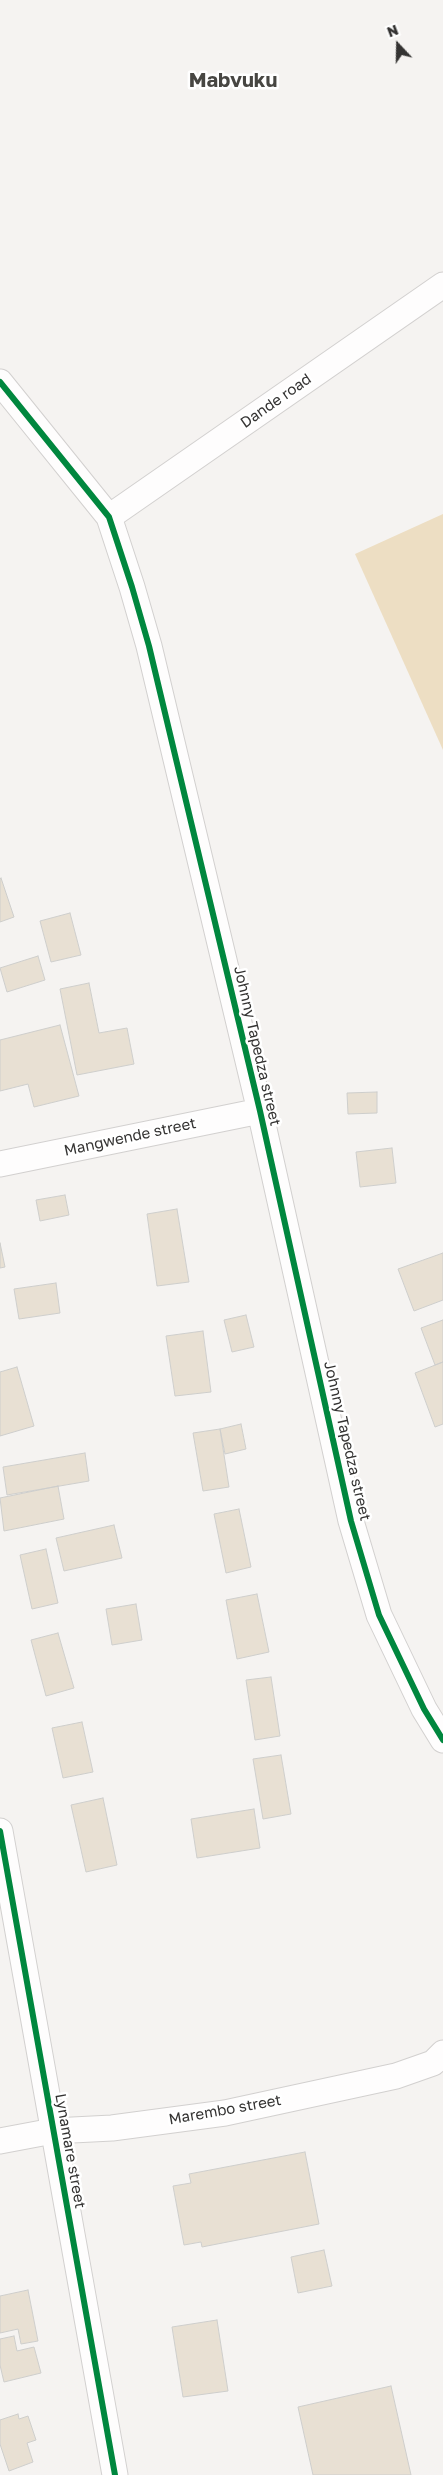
<!DOCTYPE html>
<html>
<head>
<meta charset="utf-8">
<style>
	body { margin:0 }
	#map { position:relative; width:443px; height:2475px; overflow:hidden; background:#f5f3f1; font-family:"Golos Text",sans-serif }
	canvas { display:block }
	.north { position:absolute; left:373px; top:20px; width:50px; height:50px; -webkit-text-stroke:4px #fff; paint-order:stroke; rotate:339deg; font-size:14px; font-weight:700; line-height:20px; text-align:center; color:#343332 }
	.north::after { content:''; display:block; margin:auto; width:18px; height:22px; background:#343332; clip-path:polygon(50% 0,100% 100%,50% 72%,0 100%) }
</style>
</head>
<body>
<div id="map">
<canvas width="443" height="2475"></canvas>
<div class="north">N</div>
</div>
<script>
const ctx = document.querySelector('canvas').getContext('2d');
ctx.lineJoin = 'round';
function paint(path, color) {
  ctx.fillStyle = color;
  ctx.fill(path, 'evenodd');
}
function shape(rows) {
  const path = new Path2D();
  for (const r of rows) {
    path.moveTo(r[0], r[1]);
    for (let i = 2; i < r.length; i += 2) path.lineTo(r[i], r[i + 1]);
  }
  return path;
}
function strokePath(path, color, width, dash) {
  ctx.strokeStyle = color;
  ctx.lineWidth = width;
  ctx.lineCap = dash ? 'butt' : 'round';
  ctx.setLineDash(dash || []);
  ctx.stroke(path);
}
function write(font, color, halo, rows, align = 'center') {
  ctx.font = font + ' "Golos Text",sans-serif';
  ctx.lineWidth = 5;
  ctx.setLineDash([]);
  ctx.textBaseline = 'middle';
  ctx.strokeStyle = halo;
  ctx.fillStyle = color;
  for (const [text, x, y, turn = 0] of rows) {
    ctx.save();
    ctx.translate(x, y);
    ctx.rotate((+turn || 0) * Math.PI / 180);
    ctx.textAlign = isNaN(turn) ? turn : align;
    if (halo) ctx.strokeText(text, 0, 0);
    ctx.fillText(text, 0, 0);
    ctx.restore();
  }
}
paint(shape([
	[443,514,443,750,355,554]
]), '#eddec3');
const building = shape([
	[1,878,14,917,0,922,0,879,1,878],
	[70,913,81,955,51,962,40,921,70,913],
	[38,956,45,980,7,992,0,968,38,956],
	[89,983,99,1033,127,1028,134,1064,77,1075,60,989,89,983],
	[60,1025,79,1096,34,1107,28,1084,0,1091,0,1040,60,1025],
	[377,1092,377,1113,348,1114,347,1093,377,1092],
	[392,1148,396,1183,360,1187,356,1152,392,1148],
	[65,1195,69,1215,40,1221,36,1200,65,1195],
	[177,1209,189,1282,157,1286,147,1214,177,1209],
	[0,1243,5,1267,0,1268,0,1243],
	[443,1253,443,1300,414,1311,398,1269,443,1253],
	[56,1283,60,1313,19,1319,14,1289,56,1283],
	[246,1315,254,1347,232,1352,224,1320,246,1315],
	[443,1320,443,1362,435,1365,421,1328,443,1320],
	[203,1331,211,1392,175,1396,166,1336,203,1331],
	[443,1362,443,1424,435,1427,415,1373,443,1362],
	[17,1367,34,1426,0,1436,0,1372,17,1367],
	[241,1424,246,1449,225,1454,220,1429,241,1424],
	[220,1429,229,1487,203,1491,193,1433,220,1429],
	[85,1453,89,1481,7,1495,3,1467,85,1453],
	[58,1486,64,1519,4,1531,0,1498,58,1486],
	[239,1509,251,1567,226,1573,214,1514,239,1509],
	[114,1525,122,1558,64,1571,56,1538,114,1525],
	[46,1549,58,1603,32,1609,20,1555,46,1549],
	[257,1594,269,1652,237,1659,226,1600,257,1594],
	[136,1604,142,1640,112,1645,106,1609,136,1604],
	[58,1633,74,1688,46,1696,31,1640,58,1633],
	[271,1677,280,1736,255,1740,246,1680,271,1677],
	[82,1722,93,1772,63,1778,52,1728,82,1722],
	[281,1755,291,1814,263,1819,253,1759,281,1755],
	[103,1798,117,1865,86,1872,71,1805,103,1798],
	[254,1809,260,1848,197,1858,191,1819,254,1809],
	[305,2152,319,2224,202,2247,201,2242,184,2245,173,2186,191,2183,189,2174,305,2152],
	[324,2250,332,2286,298,2293,291,2257,324,2250],
	[28,2290,38,2341,21,2344,18,2329,0,2333,0,2296,28,2290],
	[217,2320,228,2391,183,2397,172,2327,217,2320],
	[14,2336,17,2351,34,2347,41,2373,4,2382,0,2365,0,2339,14,2336],
	[391,2386,411,2475,313,2475,298,2407,391,2386],
	[18,2414,19,2419,28,2416,36,2440,27,2443,33,2462,9,2471,0,2444,0,2420,18,2414]
]);
paint(building, '#e8e0d3');
strokePath(building, '#cececc', 1);
const street = shape([
	[0,382,109,517,132,587,149,646,260,1111,351,1521,379,1615,424,1709,443,1740],
	[109,517,443,285],
	[0,1164,260,1111],
	[0,1831,115,2475],
	[0,2141,53,2131,112,2128,225,2113,396,2076,433,2063,443,2053]
]);
strokePath(street, '#d2d0cf', 27);
strokePath(street, '#fefdfd', 25);
strokePath(shape([
	[0,382,109,517,132,587,149,646,260,1111,351,1521,379,1615,424,1709,443,1740],
	[0,1831,115,2475]
]), '#00873e', 6);
write('15px', '#343332', '#fff', [
	["Dande road",276,401,-35],
	["Johnny Tapedza street",257,1046,77],
	["Mangwende street",130,1137,-12],
	["Johnny Tapedza street",347,1441,77],
	["Marembo street",225,2110,-10],
	["Lynamare street",70,2151,80]
]);
write('bold 20px', '#474642', '#fff', [
	["Mabvuku",233,81]
]);
</script>
</body>
</html>
